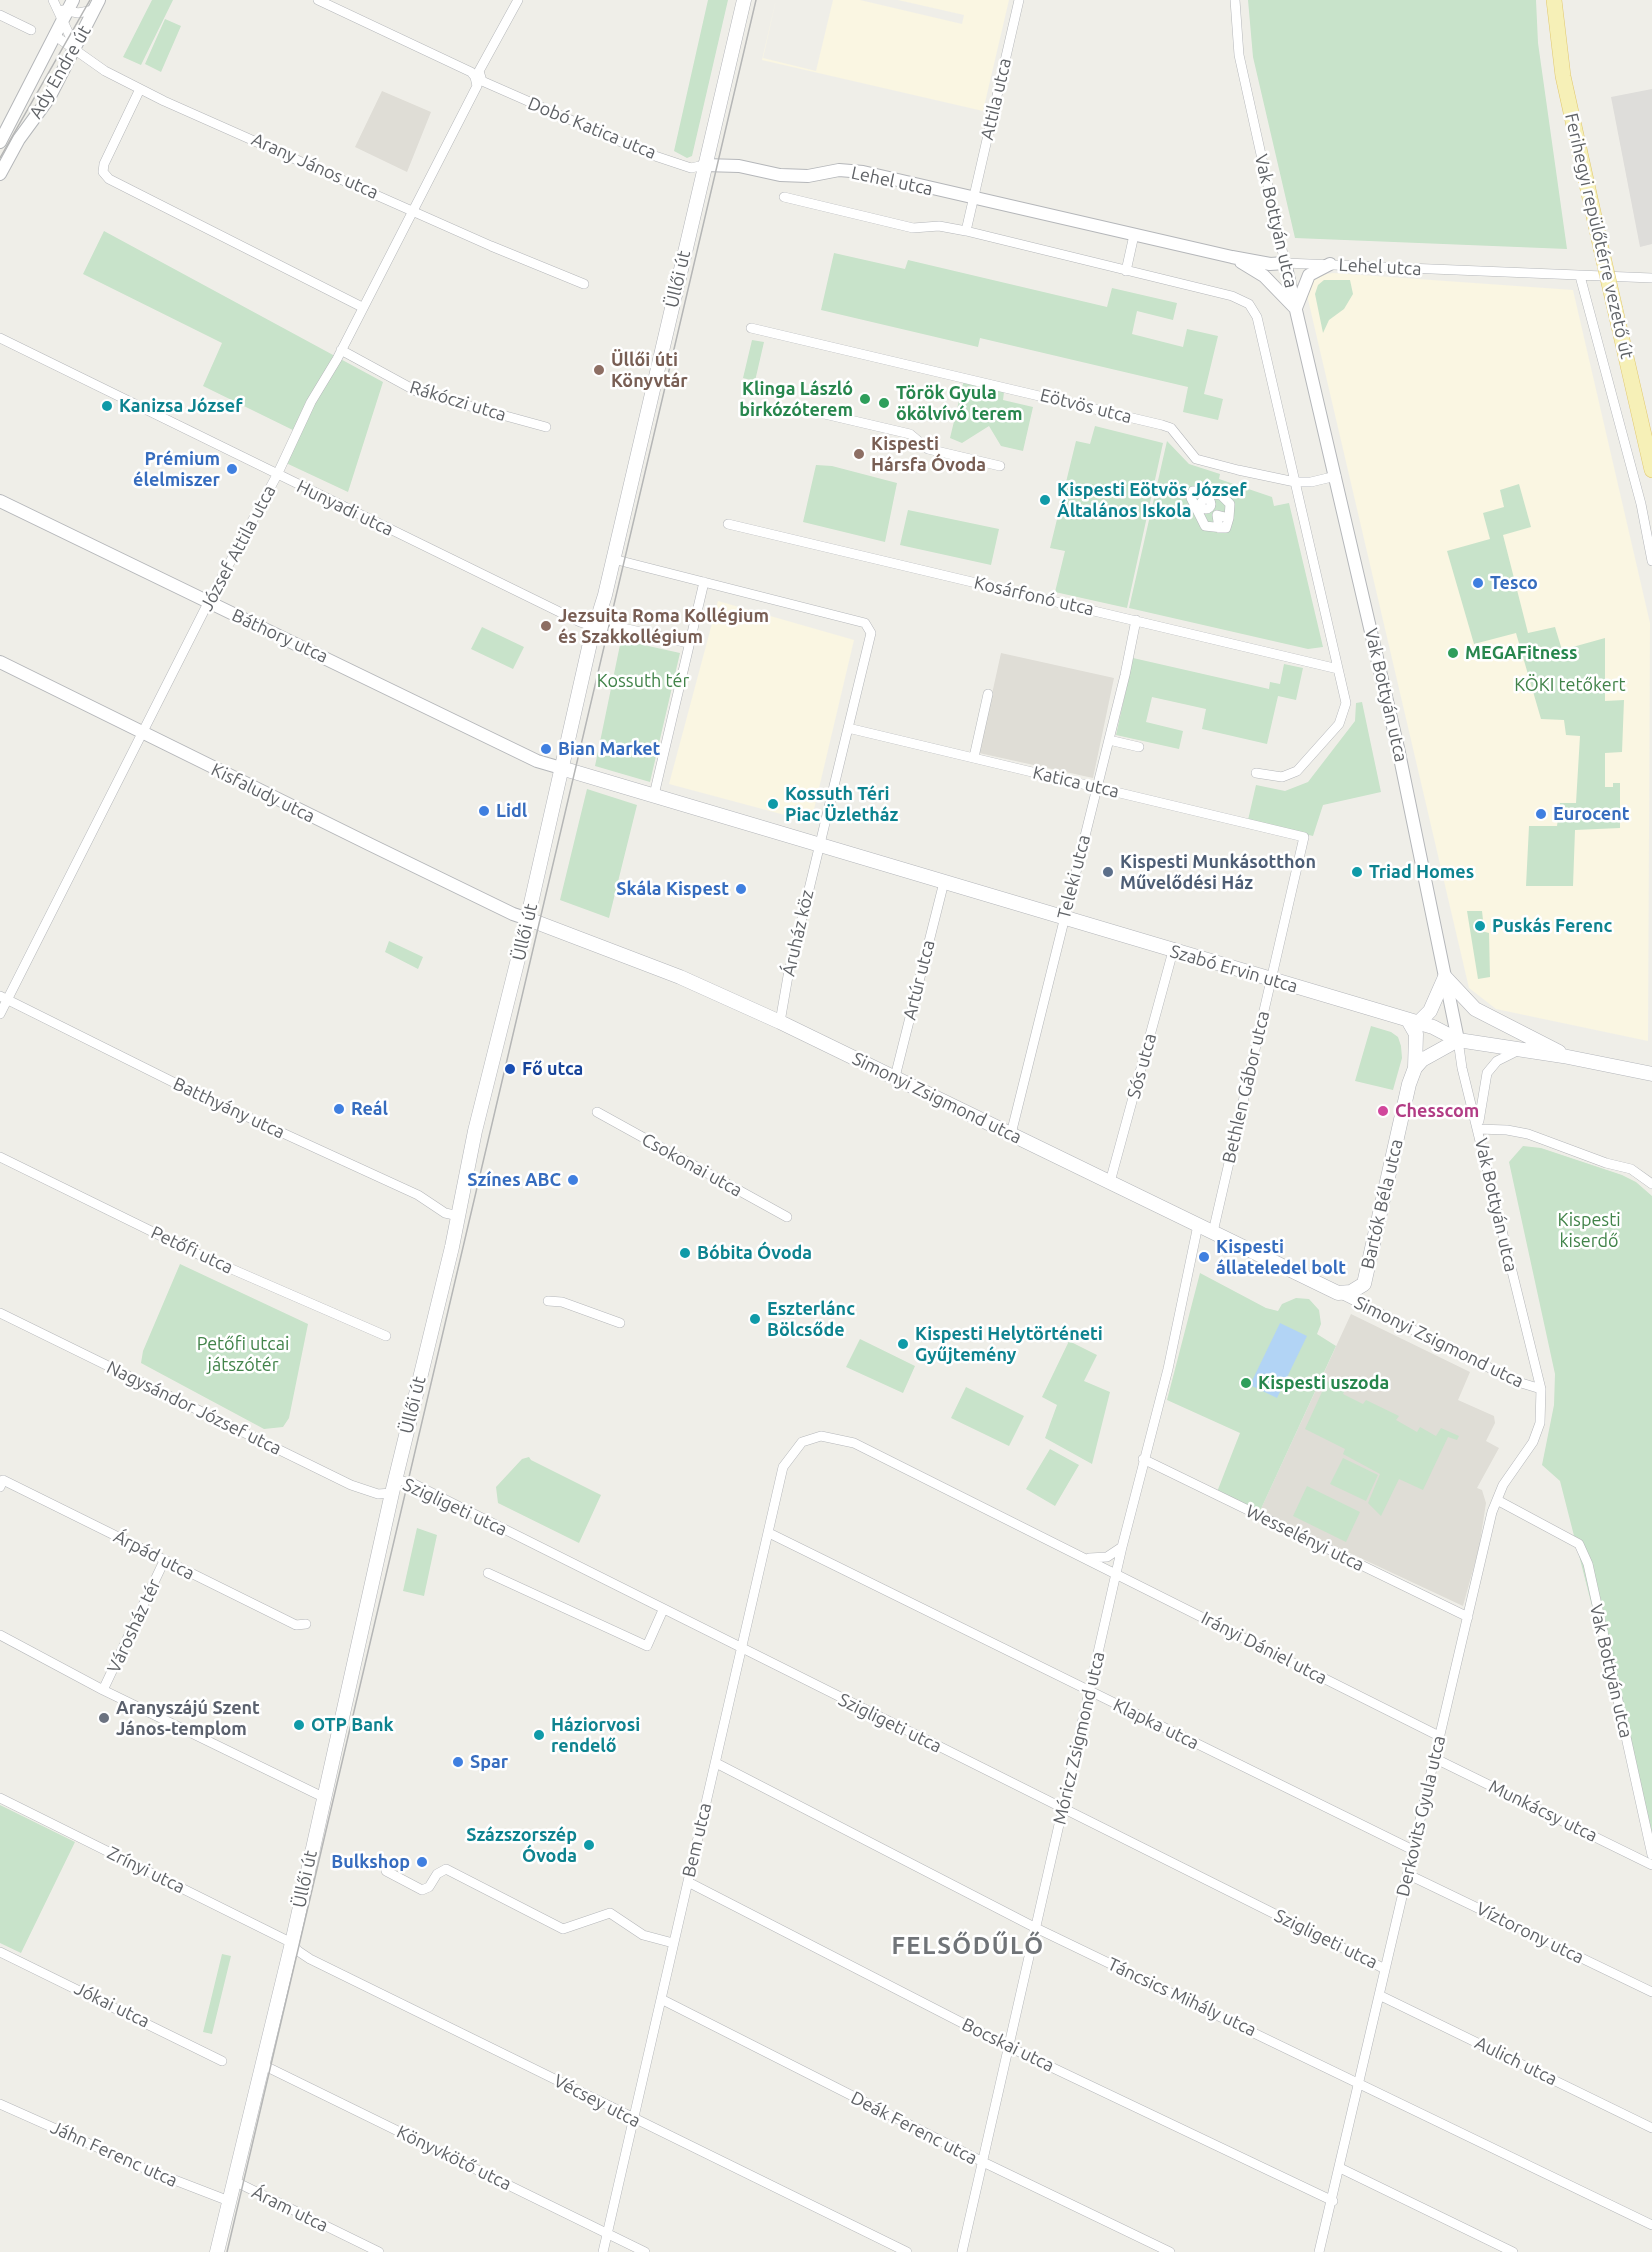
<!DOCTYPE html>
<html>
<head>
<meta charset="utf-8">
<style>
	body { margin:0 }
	canvas { display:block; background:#efeee8 }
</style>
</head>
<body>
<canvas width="1652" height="2252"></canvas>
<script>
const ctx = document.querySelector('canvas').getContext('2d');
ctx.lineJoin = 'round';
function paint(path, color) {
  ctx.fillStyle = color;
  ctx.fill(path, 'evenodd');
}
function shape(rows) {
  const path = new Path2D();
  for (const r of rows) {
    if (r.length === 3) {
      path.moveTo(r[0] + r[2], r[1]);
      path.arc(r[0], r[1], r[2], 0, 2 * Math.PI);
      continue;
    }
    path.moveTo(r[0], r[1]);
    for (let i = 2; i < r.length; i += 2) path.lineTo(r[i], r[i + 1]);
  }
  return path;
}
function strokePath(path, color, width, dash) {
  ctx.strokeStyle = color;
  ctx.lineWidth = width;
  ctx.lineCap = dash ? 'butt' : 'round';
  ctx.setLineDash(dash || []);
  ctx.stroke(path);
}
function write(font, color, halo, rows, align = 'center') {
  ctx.font = font + ' Ubuntu,sans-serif';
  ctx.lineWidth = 5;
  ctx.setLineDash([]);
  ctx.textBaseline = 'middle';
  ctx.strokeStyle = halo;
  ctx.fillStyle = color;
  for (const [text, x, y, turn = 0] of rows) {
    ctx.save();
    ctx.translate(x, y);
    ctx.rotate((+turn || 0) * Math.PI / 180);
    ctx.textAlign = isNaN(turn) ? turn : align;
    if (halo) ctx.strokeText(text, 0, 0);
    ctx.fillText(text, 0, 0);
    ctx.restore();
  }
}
paint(shape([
	[776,0,763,58,816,71,833,0,860,0,962,24,964,15,898,0,1009,0,983,111,762,60],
	[1333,273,1573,290,1650,623,1648,1041,1496,1009,1469,988,1303,278],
	[718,601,854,640,811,822,669,784]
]), '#faf6e2');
paint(shape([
	[1652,89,1652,244,1640,247,1611,97]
]), '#deddda');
paint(shape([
	[382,91,431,112,407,172,355,147],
	[1001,653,1114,678,1093,778,979,753],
	[1351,1314,1470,1372,1458,1400,1494,1416,1495,1423,1486,1441,1499,1448,1477,1488,1482,1490,1486,1503,1479,1548,1463,1606,1260,1511]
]), '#dfddd6');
paint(shape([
	[152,0,173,0,141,65,123,57],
	[708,0,728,0,692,156,687,158,674,151],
	[1248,0,1536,0,1538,43,1567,249,1295,238,1253,57],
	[165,19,181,26,161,72,145,64],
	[104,231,383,382,348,492,286,463,301,434,203,386,222,343,83,274],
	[834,253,905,269,908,260,1107,307,1112,288,1177,303,1173,320,1137,311,1132,334,1183,347,1187,329,1218,336,1204,394,1223,399,1218,420,1183,412,1188,387,980,338,978,347,821,310],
	[1324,280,1350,280,1353,294,1344,309,1329,320,1323,333,1315,294,1318,285],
	[752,340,764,342,755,381,743,378],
	[964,380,976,383,977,395,993,398,995,389,1004,392,1003,400,1033,407,1023,451,1001,446,989,426,962,443,950,438],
	[1095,426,1163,443,1127,608,1055,592,1065,551,1050,548,1076,441,1090,444],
	[1167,441,1189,464,1220,474,1219,479,1272,497,1274,506,1289,503,1323,647,1308,649,1129,608],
	[816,465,832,466,897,483,885,542,803,522],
	[1519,484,1531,527,1503,535,1528,633,1555,627,1562,650,1605,638,1605,701,1624,700,1622,752,1605,753,1605,787,1613,787,1613,783,1620,783,1620,828,1575,830,1573,886,1526,886,1529,826,1557,826,1560,803,1576,803,1580,736,1566,735,1564,720,1541,719,1516,633,1474,644,1447,551,1490,539,1483,513,1504,507,1500,490],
	[908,510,999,529,991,565,900,545],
	[482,627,524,647,513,669,471,649],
	[621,640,680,653,650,782,595,766],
	[1133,658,1269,689,1270,682,1280,684,1284,664,1303,668,1296,700,1278,696,1267,744,1202,729,1206,709,1152,697,1146,722,1183,731,1179,749,1116,735],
	[1362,702,1381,792,1323,805,1313,836,1248,820,1256,785,1285,791,1308,782,1355,721,1356,703],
	[587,789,637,805,609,918,560,900],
	[1467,911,1482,911,1483,920,1477,924,1478,930,1489,933,1490,977,1478,979],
	[389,941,423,957,418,969,385,952],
	[1371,1026,1391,1032,1398,1037,1401,1046,1402,1058,1393,1090,1355,1081],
	[1523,1146,1541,1148,1622,1175,1636,1182,1652,1196,1652,1841,1560,1481,1542,1465,1554,1405,1555,1374,1509,1162],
	[180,1264,308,1324,289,1418,283,1427,264,1429,141,1363,143,1351],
	[1200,1273,1266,1308,1278,1311,1282,1304,1296,1298,1309,1299,1319,1310,1321,1324,1317,1334,1336,1346,1260,1511,1217,1492,1240,1433,1167,1400],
	[860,1339,915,1366,903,1393,846,1367],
	[1069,1341,1097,1355,1084,1381,1110,1392,1092,1464,1045,1438,1057,1405,1042,1397],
	[1327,1381,1345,1390,1343,1394,1363,1404,1366,1400,1399,1416,1396,1420,1417,1432,1420,1427,1436,1436,1441,1428,1459,1436,1457,1440,1448,1437,1423,1490,1399,1479,1381,1516,1368,1503,1380,1474,1343,1454,1345,1449,1305,1429],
	[966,1387,1024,1416,1009,1446,951,1418],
	[1050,1449,1079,1465,1055,1506,1026,1489],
	[529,1457,531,1460,601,1495,579,1543,498,1503,496,1487,522,1459],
	[1343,1458,1378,1475,1366,1501,1330,1484],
	[1307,1486,1360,1512,1346,1542,1293,1516],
	[417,1528,437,1535,424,1596,403,1591],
	[0,1805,75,1842,21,1953,0,1943],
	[222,1954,231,1956,212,2034,203,2032]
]), '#c8e3ca');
paint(shape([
	[1280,1323,1307,1336,1277,1398,1250,1385]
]), '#b2d4f5');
const minor = shape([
	[53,0,76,49],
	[518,0,479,71,482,81,646,153,691,168,704,165],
	[1235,0,1239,55,1285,263,1652,278],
	[63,10,78,13,94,10],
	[0,15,31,30],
	[54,35,105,71,164,101,491,246,584,284],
	[140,89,104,164,103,172,109,179,362,307],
	[784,197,913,228,939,226,966,231,1232,296,1249,304,1257,317,1346,703,1339,724,1297,771,1282,777,1256,773],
	[966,231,1019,0],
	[1126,271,1134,235],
	[1580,276,1641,504,1652,561],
	[751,328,1162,425,1171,428,1196,459,1238,470,1295,482,1311,482,1336,476],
	[0,338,580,622,595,627,623,628,688,643],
	[341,350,418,392,546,427],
	[816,412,910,434,928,449,1000,466],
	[1206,504,5],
	[728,524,1338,669],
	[1219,528,1217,515,1229,518,1226,528,1223,528,1205,526,1191,498,1193,491,1221,495,1230,504,1229,518],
	[613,559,865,623,871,633,788,976,780,1022],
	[848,728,1304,837,1213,1232],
	[1109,740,1139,747],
	[974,757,988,694],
	[654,795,704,582],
	[0,996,191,1091,418,1195,445,1213,459,1216],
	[0,1014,208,603,277,475,311,402,337,359,477,86,475,77,471,72,318,0],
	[895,1077,944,882],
	[597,1112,787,1217],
	[1479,1121,1487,1073,1497,1061,1519,1050],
	[1478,1129,1507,1130,1528,1134,1606,1163,1631,1169,1652,1184],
	[1011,1134,1125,675,1136,620],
	[0,1157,204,1257,386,1336],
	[1110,1182,1173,951],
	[1341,1294,1518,1382,1541,1389],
	[548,1301,562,1302,620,1323],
	[0,1313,351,1485,378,1494,392,1493],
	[1143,1459,1468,1617],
	[395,1479,414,1484,468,1511,1385,1969],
	[0,1487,3,1480,296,1625,306,1624],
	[1497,1500,1579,1544,1588,1564,1652,1855],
	[769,1533,1413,1850],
	[1089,1558,1107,1557,1122,1547],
	[488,1573,647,1646,663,1610],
	[0,1635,103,1690,323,1797],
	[103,1690,164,1561],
	[1434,1758,1652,1865],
	[716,1763,1036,1928,1652,2225],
	[0,1798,292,1943,298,1951,310,1959,907,2252],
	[386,1871,422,1890,429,1887,437,1874,446,1869,563,1929,610,1913,643,1935,673,1943],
	[1407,1874,1652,1992],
	[688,1882,1009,2047,1333,2201],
	[0,1952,222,2061],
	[1379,1995,1652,2128],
	[661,1999,983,2162,1170,2252],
	[263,2065,645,2252],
	[0,2104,146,2169,229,2201],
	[1340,2168,1513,2252],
	[234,2181,379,2252],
	[603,2252,783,1467,802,1442,821,1436,854,1443,1439,1736],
	[962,2252,1122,1547,1168,1369,1198,1225],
	[1319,2252,1492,1512,1503,1485,1533,1442,1540,1423,1541,1389,1462,1068,1458,1040]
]);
const tertiary = shape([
	[0,142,73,0],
	[704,165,739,166,780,175,808,176,839,170,863,172,1232,257,1270,264,1285,263,1398,748,1458,1040],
	[0,174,19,139,49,98,99,0],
	[1241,262,1264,276,1295,308],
	[1296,308,1309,275,1330,264],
	[0,501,537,761,561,768],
	[0,662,369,844,513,914,528,919]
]);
const secondary = shape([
	[561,768,1433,1027,1458,1040,1563,1056,1652,1074],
	[528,919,680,977,780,1022,1338,1293,1351,1292,1364,1284,1409,1084,1415,1068,1416,1034,1408,1020],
	[1418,1023,1430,1011,1445,977,1475,1009,1559,1052],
	[1415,1068,1422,1060,1458,1040],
	[217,2252,292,1943,392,1493,452,1247,475,1131,522,943,590,643,605,595,744,0]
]);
const primary = shape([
	[1554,0,1563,76,1601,248],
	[1615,309,1652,470]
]);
strokePath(minor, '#b5b7ba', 10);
strokePath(tertiary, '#b5b7ba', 14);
strokePath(secondary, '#b4b6ba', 15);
strokePath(primary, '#e1c86f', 16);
strokePath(minor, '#fff', 9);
strokePath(tertiary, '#fff', 12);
strokePath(secondary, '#fff', 14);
strokePath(primary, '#f6f0b7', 15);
strokePath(shape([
	[0,158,90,0],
	[227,2252,756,0]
]), '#b5b6b6', 1.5);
const primaryBridge = shape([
	[1601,248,1615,309]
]);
strokePath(primaryBridge, '#e1c86f', 16, []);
strokePath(primaryBridge, '#f6f0b7', 15);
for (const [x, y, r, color] of [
	[599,370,6,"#8d6e63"],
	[865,399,6,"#2e9e5b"],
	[884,403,6,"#2e9e5b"],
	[107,406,6,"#0f9aa8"],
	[859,454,6,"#8d6e63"],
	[232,469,6,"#3f7fe0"],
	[1045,500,6,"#0f9aa8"],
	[1478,583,6,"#3f7fe0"],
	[546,626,6,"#8d6e63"],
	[1453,653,6,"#2e9e5b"],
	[546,749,6,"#3f7fe0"],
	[773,804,6,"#0f9aa8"],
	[484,811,6,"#3f7fe0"],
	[1541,814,6,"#3f7fe0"],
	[1108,872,6,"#5c6f8a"],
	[1357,872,6,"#0f9aa8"],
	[741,889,6,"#3f7fe0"],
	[1480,926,6,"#0f9aa8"],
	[510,1069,6,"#1a4fb4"],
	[339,1109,6,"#3f7fe0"],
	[1383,1111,6,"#d1479c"],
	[573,1180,6,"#3f7fe0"],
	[685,1253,6,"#0f9aa8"],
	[1204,1257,6,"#3f7fe0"],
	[755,1319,6,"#0f9aa8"],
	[903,1344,6,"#0f9aa8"],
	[1246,1383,6,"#2e9e5b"],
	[104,1718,6,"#6b7280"],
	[299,1725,6,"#0f9aa8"],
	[539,1735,6,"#0f9aa8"],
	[458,1762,6,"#3f7fe0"],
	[589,1845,6,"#0f9aa8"],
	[422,1862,6,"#3f7fe0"]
]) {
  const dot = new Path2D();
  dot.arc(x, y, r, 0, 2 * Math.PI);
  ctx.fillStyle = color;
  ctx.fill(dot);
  strokePath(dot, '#fff', 2);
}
write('18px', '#5f6266', '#fff', [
	["Ady Endre út",60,72,-60],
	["Attila utca",996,99,-77],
	["Dobó Katica utca",592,128,22],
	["Arany János utca",315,166,24],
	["Lehel utca",892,181,12],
	["Vak Bottyán utca",1276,221,77],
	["Ferihegyi repülőtérre vezető út",1599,236,77],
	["Lehel utca",1380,267,3],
	["Üllői út",678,279,-77],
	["Rákóczi utca",458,401,17],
	["Eötvös utca",1086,406,14],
	["Hunyadi utca",345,508,26],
	["József Attila utca",238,548,-62],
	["Kosárfonó utca",1034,596,13],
	["Báthory utca",280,636,25],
	["Vak Bottyán utca",1386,695,77],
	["Katica utca",1076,782,13],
	["Kisfaludy utca",263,793,26],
	["Teleki utca",1074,877,-76],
	["Üllői út",525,932,-77],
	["Áruház köz",798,933,-77],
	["Szabó Ervin utca",1234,969,16],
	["Artúr utca",919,980,-76],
	["Sós utca",1142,1066,-75],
	["Bethlen Gábor utca",1246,1087,-77],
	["Simonyi Zsigmond utca",937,1098,26],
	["Batthyány utca",229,1108,25],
	["Csokonai utca",692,1165,29],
	["Bartók Béla utca",1382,1204,-77],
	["Vak Bottyán utca",1496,1205,77],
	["Petőfi utca",192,1250,25],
	["Simonyi Zsigmond utca",1439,1342,26],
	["Üllői út",413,1405,-76],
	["Nagysándor József utca",194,1408,26],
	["Szigligeti utca",455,1507,25],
	["Wesselényi utca",1305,1538,26],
	["Árpád utca",154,1555,27],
	["Városház tér",134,1626,-65],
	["Irányi Dániel utca",1264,1648,27],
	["Vak Bottyán utca",1611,1671,77],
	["Szigligeti utca",890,1723,26],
	["Klapka utca",1156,1724,26],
	["Móricz Zsigmond utca",1079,1738,-77],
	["Munkácsy utca",1543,1811,26],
	["Derkovits Gyula utca",1421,1816,-77],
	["Bem utca",697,1840,-77],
	["Zrínyi utca",146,1870,26],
	["Üllői út",305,1879,-78],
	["Víztorony utca",1530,1933,26],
	["Szigligeti utca",1326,1939,26],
	["Táncsics Mihály utca",1182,1997,25],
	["Jókai utca",112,2005,26],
	["Bocskai utca",1008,2045,26],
	["Aulich utca",1516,2061,26],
	["Vécsey utca",597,2101,27],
	["Deák Ferenc utca",914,2128,27],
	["Jáhn Ferenc utca",114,2154,24],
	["Könyvkötő utca",454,2158,26],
	["Áram utca",290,2209,26]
]);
write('bold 18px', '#785e54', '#fff', [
	["Üllői úti",611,360],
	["Könyvtár",611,381],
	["Kispesti",871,444],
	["Hársfa Óvoda",871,465],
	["Jezsuita Roma Kollégium",558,616],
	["és Szakkollégium",558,637]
], 'left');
write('bold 18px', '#27864d', '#fff', [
	["Klinga László",853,389,"right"],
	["birkózóterem",853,410,"right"],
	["Török Gyula",896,393],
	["ökölvívó terem",896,414],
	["MEGAFitness",1465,653],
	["Kispesti uszoda",1258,1383]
], 'left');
write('bold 18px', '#0d838f', '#fff', [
	["Kanizsa József",119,406],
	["Kispesti Eötvös József",1057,490],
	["Általános Iskola",1057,511],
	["Kossuth Téri",785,794],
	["Piac Üzletház",785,815],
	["Triad Homes",1369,872],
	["Puskás Ferenc",1492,926],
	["Bóbita Óvoda",697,1253],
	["Eszterlánc",767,1309],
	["Bölcsőde",767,1330],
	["Kispesti Helytörténeti",915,1334],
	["Gyűjtemény",915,1355],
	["OTP Bank",311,1725],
	["Háziorvosi",551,1725],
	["rendelő",551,1746],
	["Százszorszép",577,1835,"right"],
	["Óvoda",577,1856,"right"]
], 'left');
write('bold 18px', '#366cbe', '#fff', [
	["Prémium",220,459,"right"],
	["élelmiszer",220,480,"right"],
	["Tesco",1490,583],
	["Bian Market",558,749],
	["Lidl",496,811],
	["Eurocent",1553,814],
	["Skála Kispest",729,889,"right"],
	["Reál",351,1109],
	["Színes ABC",561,1180,"right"],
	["Kispesti",1216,1247],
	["állateledel bolt",1216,1268],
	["Spar",470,1762],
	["Bulkshop",410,1862,"right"]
], 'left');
write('18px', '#418349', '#fff', [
	["Kossuth tér",643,681],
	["KÖKI tetőkert",1570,685],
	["Kispesti",1589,1220],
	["kiserdő",1589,1241],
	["Petőfi utcai",243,1344],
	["játszótér",243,1365]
]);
write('bold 18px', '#4e5e75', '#fff', [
	["Kispesti Munkásotthon",1120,862],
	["Művelődési Ház",1120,883]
], 'left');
write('bold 18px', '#164399', '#fff', [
	["Fő utca",522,1069]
], 'left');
write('bold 18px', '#b23c85', '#fff', [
	["Chesscom",1395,1111]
], 'left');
write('bold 18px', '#5b616d', '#fff', [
	["Aranyszájú Szent",116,1708],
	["János-templom",116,1729]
], 'left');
ctx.letterSpacing = '1.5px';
write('bold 24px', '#707478', '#fff', [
	["FELSŐDŰLŐ",968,1946]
]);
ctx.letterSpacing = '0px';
</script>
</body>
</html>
